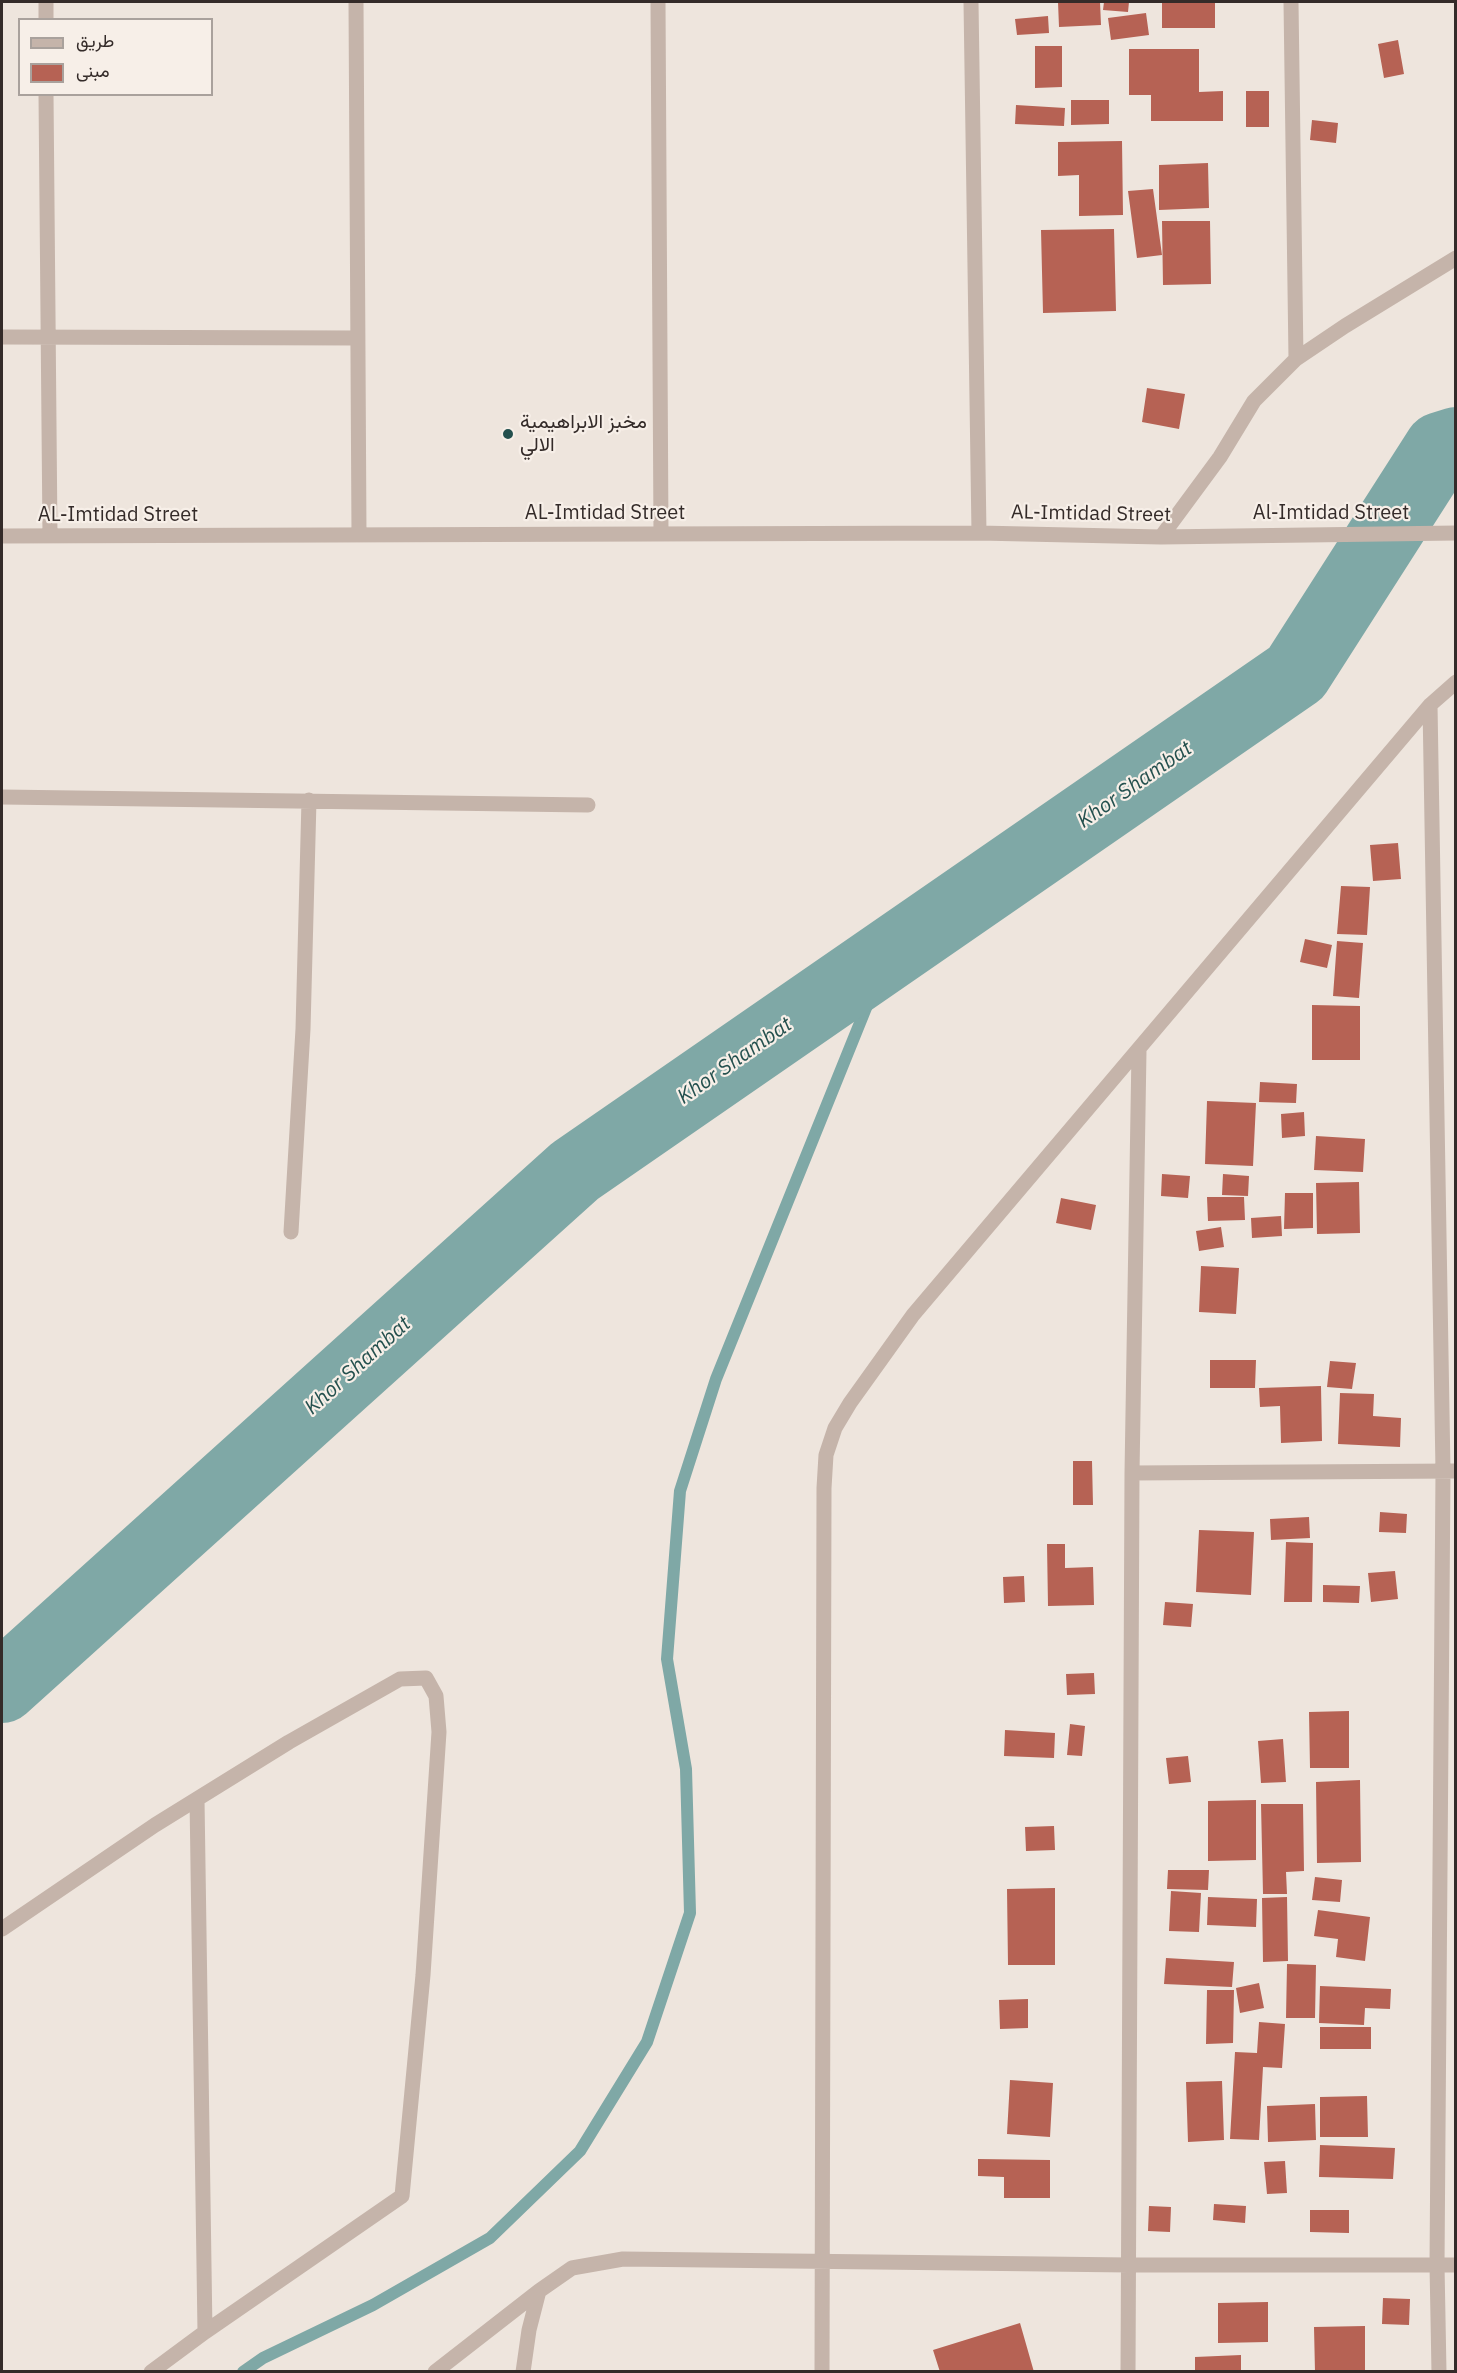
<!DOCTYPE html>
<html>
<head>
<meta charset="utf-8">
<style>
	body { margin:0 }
	#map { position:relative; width:1457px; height:2373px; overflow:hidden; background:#eee5dd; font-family:"IBM Plex Sans",Vazirmatn,sans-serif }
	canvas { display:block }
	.frame { position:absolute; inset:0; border:3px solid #342b29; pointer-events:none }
	.legend { position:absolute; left:18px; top:18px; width:195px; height:78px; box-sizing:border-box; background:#f7efe8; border:2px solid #a9a19c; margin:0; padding:8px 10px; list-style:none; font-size:18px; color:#342b29 }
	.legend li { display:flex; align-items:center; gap:12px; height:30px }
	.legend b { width:30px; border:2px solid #a9a19c }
</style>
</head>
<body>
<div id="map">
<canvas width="1457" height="2373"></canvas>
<div class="frame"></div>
<ul class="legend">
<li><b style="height:8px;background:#c5b4aa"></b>طريق</li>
<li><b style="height:16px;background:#b66254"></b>مبنى</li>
</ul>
</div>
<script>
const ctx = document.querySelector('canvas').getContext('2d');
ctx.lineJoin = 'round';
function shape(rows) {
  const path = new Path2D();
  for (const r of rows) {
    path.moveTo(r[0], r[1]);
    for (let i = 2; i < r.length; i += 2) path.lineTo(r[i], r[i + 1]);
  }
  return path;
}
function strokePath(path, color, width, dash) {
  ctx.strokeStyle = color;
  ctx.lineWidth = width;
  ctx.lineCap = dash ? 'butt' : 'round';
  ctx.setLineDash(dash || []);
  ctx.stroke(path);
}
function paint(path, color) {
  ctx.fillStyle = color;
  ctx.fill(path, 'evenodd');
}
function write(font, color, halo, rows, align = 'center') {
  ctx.font = font + ' "IBM Plex Sans",Vazirmatn,sans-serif';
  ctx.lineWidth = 4.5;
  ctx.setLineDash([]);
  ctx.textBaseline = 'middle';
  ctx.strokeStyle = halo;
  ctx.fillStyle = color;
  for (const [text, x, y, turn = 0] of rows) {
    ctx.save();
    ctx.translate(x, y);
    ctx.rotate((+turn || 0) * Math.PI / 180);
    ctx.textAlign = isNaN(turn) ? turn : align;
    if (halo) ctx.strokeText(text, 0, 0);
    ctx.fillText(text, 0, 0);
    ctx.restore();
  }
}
strokePath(shape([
	[243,2372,263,2358,373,2305,490,2238,580,2151,647,2042,690,1913,686,1769,667,1659,680,1491,716,1379,887,956]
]), '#7fa8a6', 12);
strokePath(shape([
	[2,1687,575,1171,1296,673,1440,448,1456,443]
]), '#7fa8a6', 72);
paint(shape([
	[1058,2,1100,2,1101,25,1059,27],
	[1104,2,1129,2,1128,12,1103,10],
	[1162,2,1215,2,1215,28,1162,28],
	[1146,13,1149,35,1111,40,1108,18],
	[1048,16,1049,33,1017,35,1015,19],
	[1398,40,1404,74,1384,78,1378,44],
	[1035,46,1062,46,1062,87,1035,88],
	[1129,49,1199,49,1199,92,1223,91,1223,121,1151,121,1151,95,1129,95],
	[1246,91,1269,91,1269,127,1246,127],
	[1071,100,1109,100,1109,124,1071,125],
	[1016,105,1065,108,1064,126,1015,124],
	[1312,120,1338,123,1336,143,1310,140],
	[1122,141,1123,215,1079,216,1079,175,1058,176,1058,142],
	[1208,163,1209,208,1159,210,1159,165],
	[1153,189,1162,255,1137,258,1128,191],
	[1162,221,1210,221,1211,284,1163,285],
	[1114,229,1116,311,1043,313,1041,230],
	[1147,388,1185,394,1179,429,1142,422],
	[1398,843,1401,879,1373,881,1370,845],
	[1341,886,1370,887,1367,935,1337,934],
	[1305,939,1332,945,1327,968,1300,962],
	[1337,941,1363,943,1359,998,1333,996],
	[1312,1005,1360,1006,1360,1060,1312,1060],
	[1260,1082,1297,1084,1296,1103,1259,1102],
	[1207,1101,1256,1103,1253,1166,1205,1164],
	[1304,1112,1305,1136,1282,1138,1281,1114],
	[1316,1136,1365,1139,1363,1172,1314,1170],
	[1162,1174,1190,1176,1188,1198,1161,1196],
	[1223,1174,1249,1176,1248,1196,1222,1195],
	[1359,1182,1360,1233,1317,1234,1316,1183],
	[1285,1193,1313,1193,1313,1228,1284,1229],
	[1207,1197,1244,1197,1245,1220,1208,1221],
	[1061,1198,1096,1205,1091,1230,1056,1223],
	[1281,1216,1282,1236,1252,1238,1251,1218],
	[1221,1227,1224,1247,1199,1251,1196,1231],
	[1201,1266,1239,1268,1236,1314,1199,1312],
	[1210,1360,1256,1360,1255,1388,1210,1388],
	[1330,1361,1356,1363,1352,1389,1327,1387],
	[1321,1386,1322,1441,1281,1443,1280,1406,1260,1407,1259,1388],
	[1340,1393,1374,1394,1373,1416,1401,1418,1400,1447,1338,1444],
	[1073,1461,1092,1461,1093,1505,1073,1505],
	[1380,1512,1407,1514,1406,1533,1379,1532],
	[1309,1517,1310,1538,1271,1540,1270,1519],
	[1199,1530,1254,1532,1251,1595,1196,1592],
	[1286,1542,1313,1543,1312,1602,1284,1602],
	[1047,1544,1065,1544,1065,1568,1093,1567,1094,1605,1048,1606],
	[1395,1571,1398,1599,1371,1602,1368,1573],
	[1024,1576,1025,1602,1004,1603,1003,1577],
	[1323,1585,1360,1586,1359,1603,1323,1602],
	[1165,1602,1193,1604,1191,1627,1163,1625],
	[1094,1673,1095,1694,1067,1695,1066,1674],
	[1349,1711,1349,1768,1310,1768,1309,1712],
	[1070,1724,1085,1726,1082,1756,1067,1755],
	[1005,1730,1055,1733,1054,1758,1004,1756],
	[1283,1739,1286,1782,1261,1783,1258,1741],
	[1188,1756,1191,1782,1169,1784,1166,1758],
	[1360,1780,1361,1862,1317,1863,1316,1782],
	[1256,1800,1256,1860,1208,1861,1208,1801],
	[1261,1804,1303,1804,1304,1871,1286,1872,1287,1894,1263,1894],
	[1054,1826,1055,1850,1026,1851,1025,1827],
	[1168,1870,1209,1870,1208,1890,1167,1889],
	[1315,1877,1342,1880,1340,1902,1312,1900],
	[1055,1888,1055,1965,1008,1965,1007,1889],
	[1171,1891,1201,1893,1199,1932,1169,1931],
	[1208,1897,1257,1899,1256,1927,1207,1925],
	[1287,1897,1288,1961,1263,1962,1262,1898],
	[1318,1910,1370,1917,1365,1961,1336,1957,1338,1939,1314,1936],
	[1166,1958,1234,1962,1232,1987,1164,1984],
	[1287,1964,1316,1965,1315,2018,1286,2018],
	[1259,1983,1264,2008,1240,2013,1236,1988],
	[1320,1986,1391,1989,1390,2009,1365,2008,1364,2025,1319,2023],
	[1207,1990,1234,1990,1233,2043,1206,2044],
	[1028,1999,1028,2028,1000,2029,999,2000],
	[1259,2022,1285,2024,1282,2068,1263,2067,1259,2140,1230,2139,1235,2052,1257,2053],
	[1320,2027,1371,2027,1371,2049,1320,2049],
	[1010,2080,1053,2083,1050,2137,1007,2134],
	[1222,2081,1224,2140,1188,2142,1186,2082],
	[1367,2096,1368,2137,1320,2137,1320,2097],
	[1315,2104,1316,2140,1268,2142,1267,2106],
	[1320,2145,1395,2148,1393,2179,1319,2177],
	[978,2159,1050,2160,1050,2198,1004,2198,1004,2177,978,2176],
	[1285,2161,1287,2193,1267,2194,1264,2162],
	[1214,2204,1246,2206,1245,2223,1213,2220],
	[1149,2206,1171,2207,1170,2232,1148,2231],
	[1310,2210,1349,2210,1349,2233,1310,2232],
	[1383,2298,1410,2299,1409,2325,1382,2324],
	[1268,2302,1268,2342,1218,2343,1218,2303],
	[1020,2323,1034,2372,940,2372,933,2350],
	[1365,2326,1365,2372,1315,2372,1314,2327],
	[1241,2355,1241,2372,1195,2372,1195,2357]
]), '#b66254');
strokePath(shape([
	[46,2,46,20],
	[356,2,359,535],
	[658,2,661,534],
	[971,2,979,533],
	[1291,2,1296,359],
	[46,94,50,536],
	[2,337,357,338],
	[2,536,979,533,1161,537,1456,533],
	[1161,537,1220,457,1254,401,1296,359,1345,326,1456,258],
	[1430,705,1443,1471,1437,2265,1439,2372],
	[2,797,588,805],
	[291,1232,303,1029,309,800],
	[1132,1473,1456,1471],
	[2,1929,155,1825,289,1742,400,1679,426,1678,436,1696,439,1732,423,1975,402,2196,205,2332],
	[151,2372,205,2332,197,1799],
	[435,2372,539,2291],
	[523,2372,529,2330,539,2291,572,2268,623,2259,1129,2265,1456,2265],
	[822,2372,824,1488,826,1455,835,1428,850,1403,913,1315,1430,705,1456,682],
	[1128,2372,1132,1473,1139,1051]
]), '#c5b4aa', 15);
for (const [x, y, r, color] of [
	[508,434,6,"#24504e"]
]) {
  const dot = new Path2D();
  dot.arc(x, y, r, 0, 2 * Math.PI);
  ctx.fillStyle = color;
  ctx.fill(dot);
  strokePath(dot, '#f7efe8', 2);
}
write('20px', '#342b29', '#f7efe8', [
	["مخبز الابراهيمية",520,422],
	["الالي",520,445]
], 'left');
write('20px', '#342b29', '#f7efe8', [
	["AL-Imtidad Street",605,513],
	["Al-Imtidad Street",1331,513],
	["AL-Imtidad Street",1091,514,1],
	["AL-Imtidad Street",118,515]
]);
write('italic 21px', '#24504e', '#f7efe8', [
	["Khor Shambat",1135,785,-35],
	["Khor Shambat",735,1061,-35],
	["Khor Shambat",358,1366,-42]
]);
</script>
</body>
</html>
